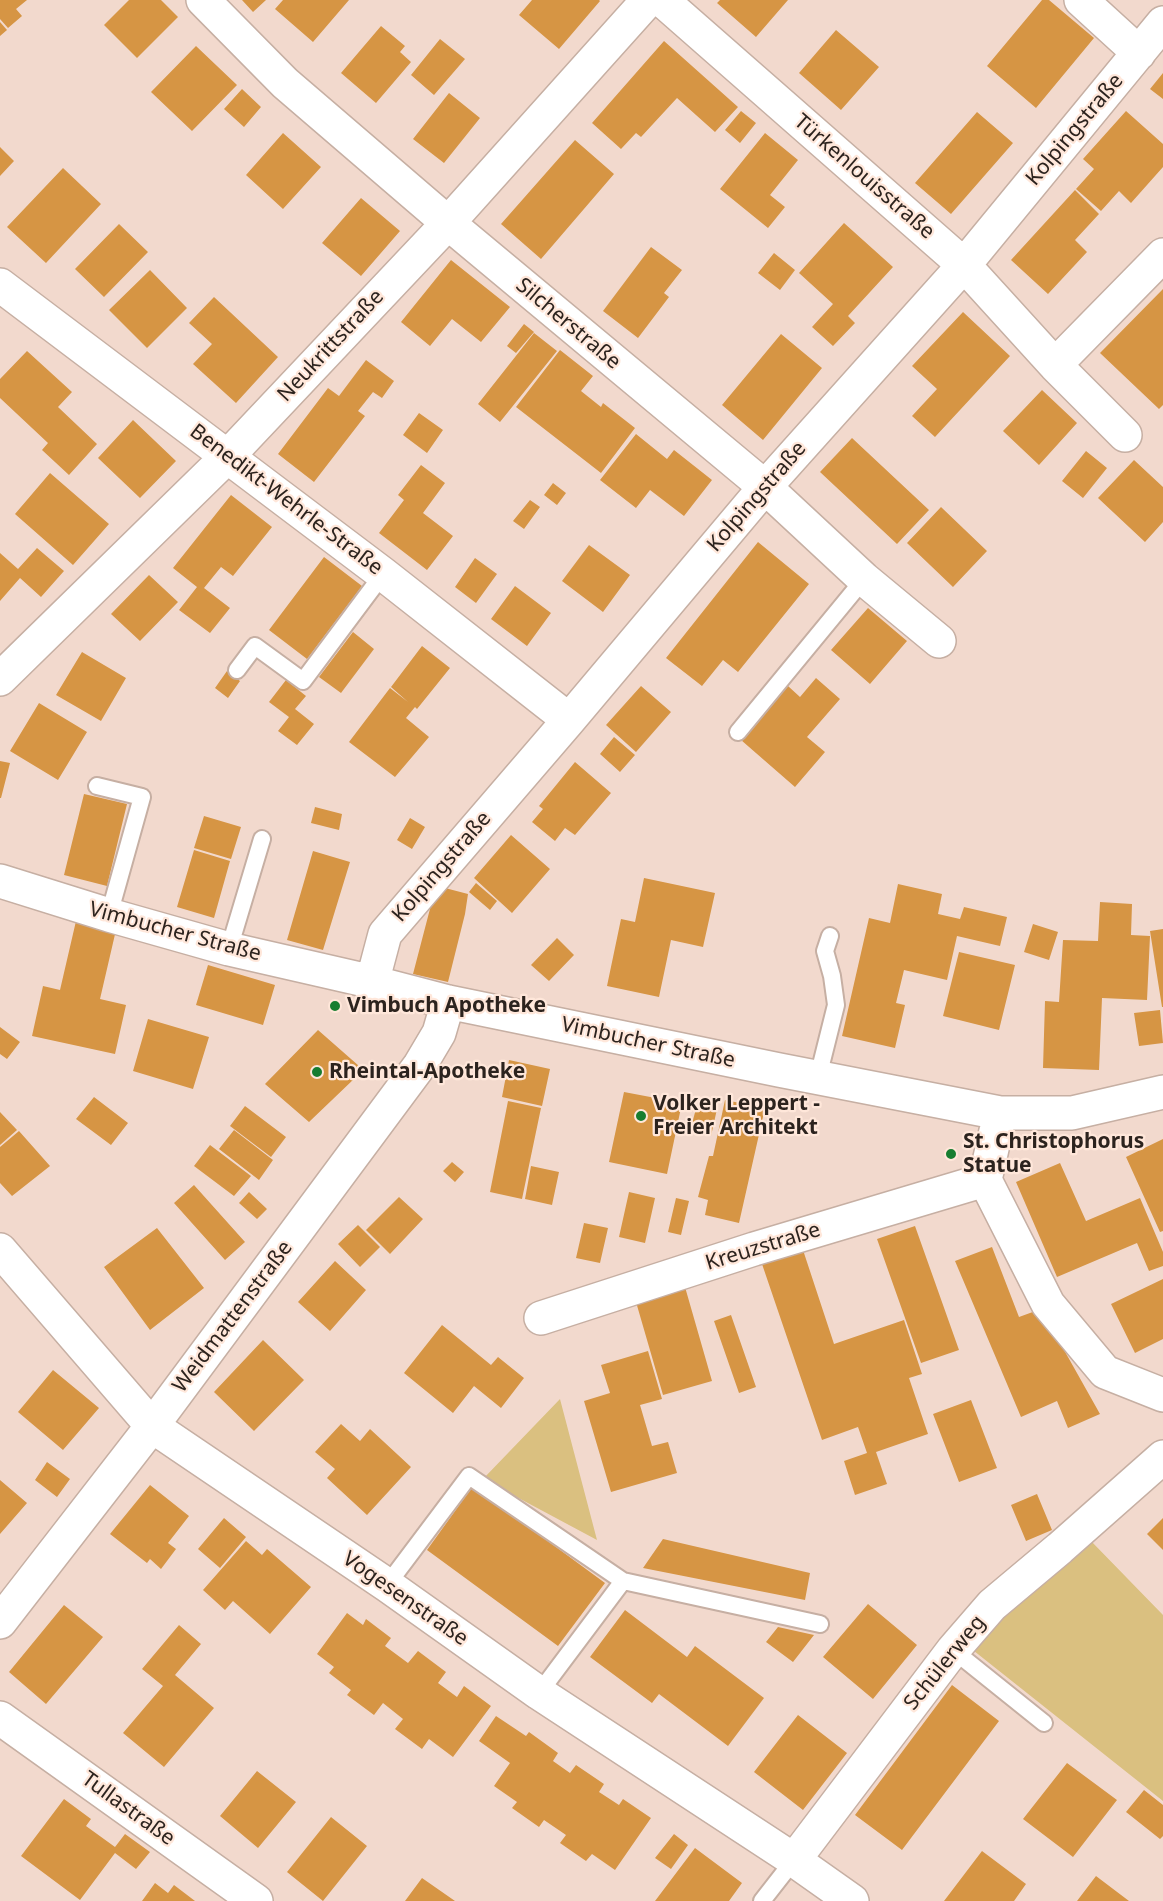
<!DOCTYPE html>
<html>
<head>
<meta charset="utf-8">
<style>
	body { margin:0 }
	canvas { display:block; background:#f2d9cd }
</style>
</head>
<body>
<canvas width="1163" height="1901"></canvas>
<script>
const ctx = document.querySelector('canvas').getContext('2d');
ctx.lineJoin = 'round';
function paint(path, color) {
  ctx.fillStyle = color;
  ctx.fill(path, 'evenodd');
}
function shape(rows) {
  const path = new Path2D();
  for (const r of rows) {
    path.moveTo(r[0], r[1]);
    for (let i = 2; i < r.length; i += 2) path.lineTo(r[i], r[i + 1]);
  }
  return path;
}
function strokePath(path, color, width, dash) {
  ctx.strokeStyle = color;
  ctx.lineWidth = width;
  ctx.lineCap = dash ? 'butt' : 'round';
  ctx.setLineDash(dash || []);
  ctx.stroke(path);
}
function write(font, color, halo, rows, align = 'center') {
  ctx.font = font + ' "Noto Sans",sans-serif';
  ctx.lineWidth = 4.5;
  ctx.setLineDash([]);
  ctx.textBaseline = 'middle';
  ctx.strokeStyle = halo;
  ctx.fillStyle = color;
  for (const [text, x, y, turn = 0] of rows) {
    ctx.save();
    ctx.translate(x, y);
    ctx.rotate((+turn || 0) * Math.PI / 180);
    ctx.textAlign = isNaN(turn) ? turn : align;
    if (halo) ctx.strokeText(text, 0, 0);
    ctx.fillText(text, 0, 0);
    ctx.restore();
  }
}
paint(shape([
	[560,1399,597,1540,483,1479],
	[1091,1541,1163,1615,1163,1801,969,1647]
]), '#dac080');
paint(shape([
	[0,0,27,0,16,9,22,16,8,28,0,19],
	[129,0,161,0,178,17,137,58,104,25],
	[242,0,266,0,253,12],
	[283,0,349,0,313,42,275,9],
	[532,0,599,0,600,1,559,49,519,15],
	[720,0,788,0,756,37,717,3],
	[1042,0,1049,0,1094,38,1036,108,987,66],
	[0,22,7,30,0,36],
	[381,26,405,46,400,52,411,62,376,103,341,73],
	[836,30,879,67,841,110,799,73],
	[440,39,465,59,434,95,411,75],
	[664,41,738,107,715,132,677,98,641,137,636,133,621,149,592,123],
	[196,46,237,85,192,131,151,92],
	[1163,73,1163,99,1150,89],
	[242,89,261,107,244,127,224,109],
	[449,93,480,118,444,163,413,139],
	[741,111,756,123,740,143,725,130],
	[1126,111,1163,144,1163,167,1131,203,1119,191,1101,211,1076,189,1094,169,1083,159],
	[977,112,1013,143,951,214,915,183],
	[283,133,321,167,283,209,246,175],
	[765,133,798,160,770,195,785,207,768,228,720,189],
	[575,140,614,174,541,259,501,224],
	[0,147,14,161,0,176],
	[63,168,101,204,46,263,7,227],
	[1075,190,1099,214,1075,240,1087,252,1048,294,1011,260],
	[361,198,400,231,361,276,322,243],
	[844,223,893,267,848,316,855,323,833,346,812,327,833,304,799,273],
	[119,224,148,252,104,297,75,269],
	[651,247,682,270,664,293,669,297,638,338,603,311],
	[774,253,795,270,780,290,758,273],
	[451,260,510,307,481,342,452,319,430,346,401,322],
	[150,270,187,308,147,348,109,310],
	[1163,289,1163,405,1159,409,1100,353],
	[214,297,278,357,236,403,193,364,212,344,189,323],
	[963,312,1010,356,935,437,912,416,937,389,912,366],
	[524,324,534,332,516,353,507,346],
	[534,333,557,351,500,422,478,404],
	[781,334,822,368,763,440,722,405],
	[560,350,593,376,581,391,601,407,603,403,635,428,601,473,516,407],
	[27,351,72,392,58,407,97,444,69,475,42,450,48,443,0,398,0,379],
	[366,360,394,381,382,398,373,392,358,411,365,416,314,482,278,454,328,388,339,396],
	[1042,390,1077,423,1039,465,1003,431],
	[419,413,443,430,427,453,403,435],
	[133,420,176,461,140,498,98,458],
	[636,434,667,459,674,450,712,480,684,516,650,490,636,508,600,480],
	[852,438,929,510,897,544,820,472],
	[1086,451,1107,468,1083,498,1062,481],
	[1134,460,1163,487,1163,522,1145,542,1098,498],
	[421,465,445,483,423,513,453,536,427,570,379,533,404,500,398,495],
	[50,473,109,524,73,565,15,514],
	[553,483,566,493,557,505,544,495],
	[231,495,272,527,233,576,221,567,204,588,230,608,210,633,179,610,197,587,173,568],
	[530,500,540,507,524,529,513,521],
	[941,507,987,551,953,587,907,543],
	[758,542,809,584,738,672,723,660,702,686,666,658],
	[589,545,630,575,603,612,562,581],
	[37,548,64,571,41,597,20,578,0,601,0,553,18,569],
	[324,557,362,586,307,659,269,630],
	[475,558,497,574,476,603,455,587],
	[149,575,178,602,140,641,111,614],
	[515,586,551,613,527,646,491,619],
	[868,608,907,641,870,684,831,650],
	[353,632,374,649,341,693,319,677],
	[422,646,450,668,417,709,415,707,406,718,429,737,395,777,349,742,390,688,408,702,391,687],
	[82,652,126,678,101,721,56,695],
	[227,671,240,681,228,698,215,688],
	[816,678,840,699,807,737,825,752,795,787,741,740,788,686,800,697],
	[286,680,306,696,295,709,314,724,297,745,278,731,289,717,269,702],
	[641,686,671,712,636,752,606,725],
	[39,703,87,732,58,780,10,751],
	[614,737,635,755,620,772,600,754],
	[0,761,10,763,1,798,0,798],
	[575,762,611,793,575,835,565,828,555,841,532,822,543,809,539,806],
	[84,794,127,804,107,886,64,875],
	[315,807,342,814,339,830,311,823],
	[204,816,241,827,231,859,194,848],
	[410,818,425,827,412,849,397,840],
	[511,835,550,869,512,913,474,878],
	[194,850,230,861,214,918,177,907],
	[313,851,350,862,323,950,287,940],
	[644,878,715,893,703,947,671,940,659,997,607,986,621,919,635,922],
	[476,883,497,901,490,910,469,892],
	[898,884,942,894,938,914,960,919,964,907,1007,917,1000,946,957,936,947,980,904,970,896,1003,905,1005,895,1048,842,1036,869,918,890,923],
	[445,888,468,894,465,914,448,982,413,974,431,905],
	[1100,902,1132,904,1131,935,1150,936,1147,1000,1102,998,1099,1070,1043,1068,1045,1001,1059,1002,1063,940,1098,941],
	[76,921,116,930,100,999,126,1005,115,1054,32,1036,43,986,60,990],
	[1033,924,1058,932,1049,960,1024,952],
	[1163,929,1163,1007,1162,1007,1150,931],
	[557,938,574,955,549,981,531,965],
	[959,952,1015,965,999,1030,943,1016],
	[208,965,275,985,263,1025,196,1005],
	[1160,1010,1163,1043,1139,1046,1134,1013],
	[148,1019,209,1037,193,1089,133,1071],
	[0,1027,20,1042,7,1059,0,1054],
	[318,1030,359,1066,355,1078,309,1122,265,1084],
	[509,1060,550,1069,542,1106,502,1097],
	[624,1092,682,1103,667,1174,609,1162],
	[94,1097,128,1123,111,1145,76,1119],
	[725,1100,765,1108,739,1223,705,1215,708,1200,698,1197,709,1156,713,1156],
	[508,1101,541,1108,522,1199,490,1192],
	[697,1105,717,1109,711,1136,690,1131],
	[245,1106,286,1137,271,1157,230,1126],
	[0,1112,17,1130,0,1145],
	[234,1130,273,1160,259,1180,219,1149],
	[19,1131,50,1166,12,1196,0,1183,0,1147],
	[1163,1139,1163,1231,1160,1232,1126,1157],
	[210,1145,251,1176,234,1196,194,1166],
	[452,1162,464,1172,455,1182,443,1171],
	[1060,1163,1086,1221,1140,1198,1163,1252,1163,1266,1149,1271,1137,1243,1057,1277,1016,1182],
	[531,1166,559,1172,552,1205,525,1199],
	[194,1185,245,1242,225,1260,174,1203],
	[249,1192,267,1209,257,1219,239,1203],
	[629,1192,655,1198,645,1243,619,1237],
	[399,1197,423,1219,390,1254,366,1230],
	[676,1198,689,1201,681,1235,668,1232],
	[584,1223,608,1228,600,1263,576,1258],
	[358,1225,380,1247,360,1267,338,1244],
	[915,1226,959,1350,921,1363,877,1239],
	[157,1228,204,1288,150,1330,104,1267],
	[992,1247,1019,1317,1041,1309,1100,1414,1068,1428,1057,1401,1021,1417,955,1261],
	[803,1250,834,1344,904,1320,922,1374,909,1378,928,1434,876,1452,887,1484,855,1495,844,1461,867,1453,858,1427,822,1440,762,1264],
	[335,1261,366,1290,330,1331,298,1302],
	[1163,1279,1163,1339,1135,1353,1111,1304],
	[685,1287,712,1381,663,1395,636,1302],
	[731,1315,756,1387,739,1393,714,1321],
	[442,1325,491,1365,498,1357,524,1378,501,1408,474,1386,453,1413,404,1373],
	[263,1340,304,1380,254,1431,214,1392],
	[648,1351,662,1399,640,1405,652,1446,668,1442,677,1473,611,1492,584,1401,610,1393,601,1365],
	[53,1370,99,1408,63,1450,18,1412],
	[971,1400,997,1468,959,1482,933,1414],
	[341,1424,360,1441,370,1429,411,1467,367,1515,327,1478,335,1469,315,1452],
	[47,1462,70,1479,57,1497,35,1480],
	[0,1480,27,1503,0,1534],
	[150,1485,189,1516,168,1543,176,1549,161,1569,150,1559,147,1563,110,1534],
	[473,1486,605,1583,558,1646,427,1550],
	[1037,1494,1052,1530,1026,1541,1011,1505],
	[224,1518,246,1537,220,1568,198,1549],
	[1163,1518,1163,1550,1147,1534],
	[663,1539,810,1573,805,1600,643,1568],
	[246,1541,262,1555,267,1549,311,1587,270,1634,233,1601,225,1610,203,1590],
	[868,1604,917,1645,873,1699,823,1657],
	[64,1605,103,1637,46,1704,9,1672],
	[625,1610,687,1657,695,1646,764,1698,728,1746,659,1694,652,1703,590,1657],
	[347,1613,363,1625,366,1619,391,1638,385,1646,408,1663,418,1651,446,1672,438,1683,457,1697,464,1686,491,1706,453,1757,429,1739,422,1749,395,1729,403,1719,383,1703,374,1715,347,1695,351,1690,329,1673,334,1667,317,1654],
	[179,1625,201,1644,175,1675,214,1708,164,1767,123,1733,163,1686,142,1669],
	[778,1627,814,1635,793,1662,766,1642],
	[952,1685,999,1721,902,1850,855,1815],
	[798,1715,847,1753,803,1810,754,1772],
	[496,1716,526,1736,529,1732,558,1753,553,1761,570,1773,576,1765,604,1784,599,1792,619,1805,623,1799,651,1818,615,1870,592,1854,586,1861,560,1843,566,1835,544,1820,539,1827,512,1808,517,1802,494,1786,510,1763,479,1741],
	[1067,1763,1117,1800,1073,1857,1023,1819],
	[257,1771,296,1802,258,1848,220,1816],
	[1144,1790,1163,1805,1163,1836,1160,1839,1126,1812],
	[64,1799,91,1819,86,1826,115,1847,125,1834,150,1852,136,1869,115,1853,80,1900,21,1856],
	[331,1817,367,1846,323,1901,287,1872],
	[674,1834,688,1845,671,1869,655,1858],
	[695,1848,742,1883,729,1901,655,1901],
	[982,1851,1026,1884,1014,1901,944,1901],
	[1096,1876,1129,1901,1077,1901],
	[422,1878,455,1901,405,1901],
	[155,1883,168,1893,174,1885,195,1901,142,1901]
]), '#d69544');
const lane = shape([
	[237,670,255,646,303,681,383,574],
	[738,732,864,579],
	[97,786,142,797,109,915],
	[229,949,262,839],
	[818,1077,836,1005,832,976,825,951,830,936],
	[387,1585,469,1476,623,1581,820,1624],
	[953,1650,1044,1723],
	[539,1693,623,1581],
	[762,1901,794,1860]
]);
const street = shape([
	[203,0,285,83,448,223,765,487,864,579,939,641],
	[662,0,964,265,1055,365,1125,435],
	[1081,0,1139,53],
	[0,285,383,574,569,720],
	[1055,365,1163,255],
	[0,679,228,456,448,223,648,0],
	[0,881,109,915,229,949,360,979,448,1002,779,1070,1000,1113,1072,1113,1163,1092],
	[372,983,385,934,569,720,765,487,964,265,1163,23],
	[1000,1113,985,1180,1048,1304,1105,1372,1163,1395],
	[0,1250,152,1426,387,1585,539,1693,794,1860,852,1901],
	[541,1318,754,1249,985,1180],
	[0,1622,152,1426,420,1065,439,1033,448,1002],
	[0,1718,256,1901],
	[794,1860,953,1650,992,1605,1060,1548,1163,1457]
]);
strokePath(lane, '#c6afa3', 20);
strokePath(street, '#c6afa3', 36);
strokePath(lane, '#fff', 16);
strokePath(street, '#fff', 33);
for (const [x, y, r, color] of [
	[335,1006,6,"#177d30"],
	[317,1072,6,"#177d30"],
	[641,1116,6,"#177d30"],
	[951,1154,6,"#177d30"]
]) {
  const dot = new Path2D();
  dot.arc(x, y, r, 0, 2 * Math.PI);
  ctx.fillStyle = color;
  ctx.fill(dot);
  strokePath(dot, '#ffe7da', 2);
}
write('21px', '#2c231e', '#ffe7da', [
	["Kolpingstraße",1075,130,-50],
	["Türkenlouisstraße",864,177,41],
	["Silcherstraße",568,324,40],
	["Neukrittstraße",331,346,-47],
	["Kolpingstraße",757,497,-49],
	["Benedikt-Wehrle-Straße",286,500,37],
	["Kolpingstraße",442,867,-49],
	["Vimbucher Straße",175,932,15],
	["Vimbucher Straße",648,1043,12],
	["Kreuzstraße",763,1247,-17],
	["Weidmattenstraße",233,1317,-53],
	["Vogesenstraße",405,1599,35],
	["Schülerweg",945,1663,-51],
	["Tullastraße",128,1809,36]
]);
write('bold 21px', '#2c231e', '#ffe7da', [
	["Vimbuch Apotheke",347,1006],
	["Rheintal-Apotheke",329,1072],
	["Volker Leppert -",653,1104],
	["Freier Architekt",653,1128],
	["St. Christophorus",963,1142],
	["Statue",963,1166]
], 'left');
</script>
</body>
</html>
